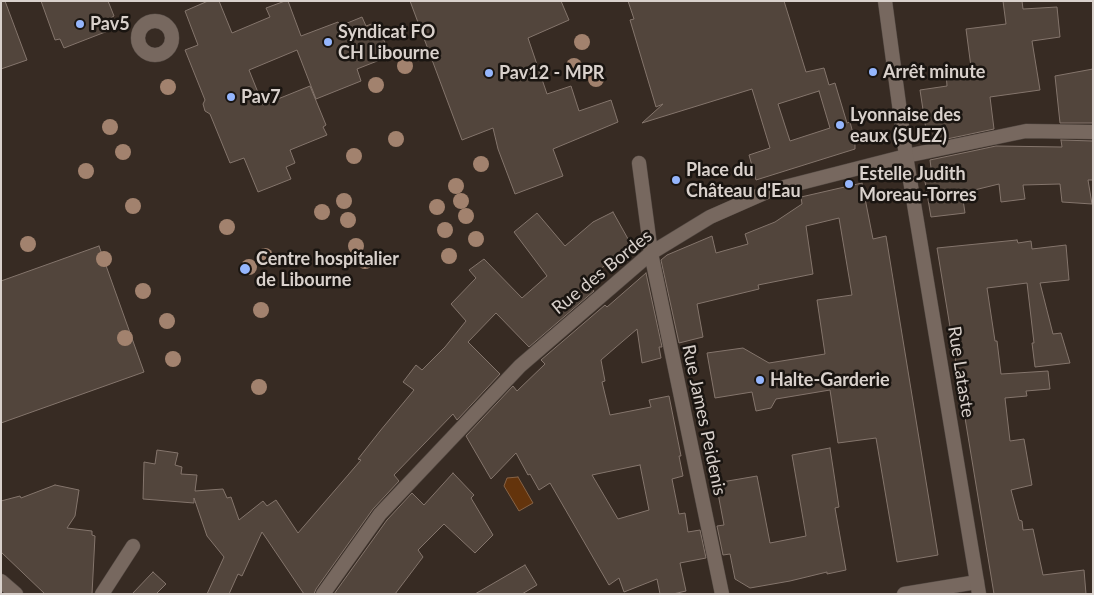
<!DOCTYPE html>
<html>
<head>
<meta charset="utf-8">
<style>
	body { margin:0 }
	#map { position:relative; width:1094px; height:595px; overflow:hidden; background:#372b23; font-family:Lato,sans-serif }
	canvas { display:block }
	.frame { position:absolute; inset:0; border:2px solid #d9d1cc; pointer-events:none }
</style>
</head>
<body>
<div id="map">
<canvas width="1094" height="595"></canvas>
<div class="frame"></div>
</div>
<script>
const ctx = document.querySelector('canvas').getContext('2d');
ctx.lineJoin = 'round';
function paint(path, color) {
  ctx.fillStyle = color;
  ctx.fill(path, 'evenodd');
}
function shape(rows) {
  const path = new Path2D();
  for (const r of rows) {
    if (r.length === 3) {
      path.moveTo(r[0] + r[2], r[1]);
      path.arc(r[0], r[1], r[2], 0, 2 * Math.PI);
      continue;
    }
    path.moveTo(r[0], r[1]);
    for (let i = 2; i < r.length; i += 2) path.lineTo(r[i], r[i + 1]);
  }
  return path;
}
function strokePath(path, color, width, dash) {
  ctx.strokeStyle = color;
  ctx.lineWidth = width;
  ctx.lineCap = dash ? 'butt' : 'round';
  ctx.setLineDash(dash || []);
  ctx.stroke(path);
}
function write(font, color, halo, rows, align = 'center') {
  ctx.font = font + ' Lato,sans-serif';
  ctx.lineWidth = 5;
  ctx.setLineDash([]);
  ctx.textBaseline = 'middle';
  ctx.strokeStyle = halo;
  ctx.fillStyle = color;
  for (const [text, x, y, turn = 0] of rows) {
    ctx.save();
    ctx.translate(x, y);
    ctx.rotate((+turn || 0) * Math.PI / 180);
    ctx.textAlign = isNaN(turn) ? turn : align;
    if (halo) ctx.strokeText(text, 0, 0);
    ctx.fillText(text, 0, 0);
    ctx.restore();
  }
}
const water = shape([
	[518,477,533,503,519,511,504,486,507,478,518,477]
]);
paint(water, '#64340c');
strokePath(water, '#876346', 1);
const building = shape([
	[1,1,5,1,27,60,1,69,1,1],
	[41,1,108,1,114,16,109,19,113,29,64,48,60,39,55,40,41,1],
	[208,1,219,1,232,33,270,17,266,8,285,1,288,1,301,36,338,22,340,26,362,17,366,26,377,22,390,56,357,69,361,81,316,99,297,50,249,70,263,105,310,86,326,125,323,127,327,135,290,150,295,163,286,167,291,179,258,192,244,158,230,163,210,114,205,111,203,104,205,100,185,50,198,45,185,11,208,1],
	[410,1,561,1,569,20,528,38,547,94,571,86,579,111,611,100,618,122,553,149,563,176,515,194,498,149,493,128,462,140,410,1],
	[628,1,784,1,806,72,824,68,829,85,835,83,847,123,850,122,855,141,855,149,756,180,749,155,770,148,752,89,642,123,663,104,656,107,630,20,634,19,628,1],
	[819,91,830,128,790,141,778,104,819,91],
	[1003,1,1022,1,1023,9,1057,7,1060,37,1032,41,1040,90,990,97,994,129,928,143,920,90,947,86,946,72,971,67,966,29,1006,24,1003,1],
	[1093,69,1093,123,1060,123,1055,76,1093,69],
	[1061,140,1093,141,1093,180,1088,180,1092,204,1062,202,1060,184,1023,185,1025,199,1001,202,999,184,962,193,965,213,931,217,923,170,931,168,930,160,996,146,1062,147,1061,140],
	[862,183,873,239,886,236,938,555,897,562,876,438,838,443,830,390,776,399,771,408,756,411,752,392,715,398,707,353,743,348,769,363,825,354,817,300,852,295,839,218,806,226,813,274,758,285,759,289,697,304,703,337,679,343,661,260,667,255,712,236,716,253,748,244,745,234,775,222,802,204,801,197,862,183],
	[613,212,632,246,585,280,594,291,529,347,496,313,468,342,500,374,457,420,453,414,394,475,399,481,373,509,316,589,314,594,304,594,262,532,242,576,238,574,229,594,207,594,224,557,207,536,194,498,194,503,143,499,144,462,155,464,157,450,178,453,175,465,182,467,181,474,197,475,195,491,223,489,227,498,231,497,239,520,263,501,267,506,276,500,298,533,361,460,358,459,380,431,414,390,403,382,416,365,422,370,445,347,466,321,451,304,476,278,469,270,484,259,522,298,547,276,514,232,537,213,565,246,593,222,613,212],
	[1017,240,1018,243,1031,241,1032,249,1066,245,1069,280,1040,283,1053,334,1061,333,1070,363,1035,367,1032,343,1034,343,1027,283,987,288,995,341,997,341,1001,374,1048,371,1050,389,1026,391,1027,396,1005,398,1010,441,1024,439,1032,485,1011,490,1019,520,1022,521,1023,530,1033,529,1043,575,1084,570,1086,594,994,594,937,248,1017,240],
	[99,246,144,372,1,423,1,281,99,246],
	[646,273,662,347,659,347,661,358,642,363,637,329,601,360,605,381,602,382,610,415,651,407,649,400,669,396,681,456,679,456,683,476,672,479,679,514,685,513,688,532,700,530,706,558,680,563,686,591,673,594,660,594,657,579,624,592,619,578,609,585,550,483,539,490,530,474,528,475,516,453,491,479,466,436,513,386,517,391,545,364,541,360,605,305,607,307,646,273],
	[640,465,649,510,618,519,592,475,640,465],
	[830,448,839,507,835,508,846,570,827,574,827,572,790,581,750,588,735,579,730,554,723,555,717,526,724,525,716,483,757,476,770,543,806,536,792,455,830,448],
	[453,473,474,495,471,498,493,535,475,553,444,524,418,550,423,557,395,594,334,594,387,520,412,493,424,505,453,473],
	[55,485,79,490,75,516,67,528,92,531,92,535,95,536,92,594,45,594,1,552,1,501,20,496,21,498,55,485],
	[525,565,537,585,522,594,475,594,525,565],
	[153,572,166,584,156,594,132,594,153,572]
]);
paint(building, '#52453c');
strokePath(building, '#84756c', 1);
const minor = shape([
	[155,38,17],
	[639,163,651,253,722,594],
	[102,594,133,546],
	[323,594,380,514,520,366,651,253,710,217,769,191,906,156,1026,131,1093,132],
	[904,594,977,582]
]);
const tertiary = shape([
	[885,1,906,156,979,594]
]);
const secondary = shape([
	[1,581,16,594]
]);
strokePath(minor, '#524842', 15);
strokePath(tertiary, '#524842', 15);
strokePath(secondary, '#524842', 15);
strokePath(minor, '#77685f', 14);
strokePath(tertiary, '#77685f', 14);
strokePath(secondary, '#77685f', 14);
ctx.fillStyle = '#a2826e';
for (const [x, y] of [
	[582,42],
	[405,66],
	[574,66],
	[596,79],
	[376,85],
	[168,87],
	[110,127],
	[396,139],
	[123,152],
	[354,156],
	[481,164],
	[86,171],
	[456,186],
	[344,201],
	[461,201],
	[133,206],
	[437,207],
	[322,212],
	[466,216],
	[348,220],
	[227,227],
	[445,230],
	[476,239],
	[28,244],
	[356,246],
	[265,256],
	[449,256],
	[104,259],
	[365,261],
	[249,267],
	[143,291],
	[261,310],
	[167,321],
	[125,338],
	[173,359],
	[259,387]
]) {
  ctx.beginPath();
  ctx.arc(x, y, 8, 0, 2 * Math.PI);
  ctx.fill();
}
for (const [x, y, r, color] of [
	[80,24,5,"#95b6fd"],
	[328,42,5,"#95b6fd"],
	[873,72,5,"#95b6fd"],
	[489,73,5,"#95b6fd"],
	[231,97,5,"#95b6fd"],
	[840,125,5,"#95b6fd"],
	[676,180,5,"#95b6fd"],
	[849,184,5,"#95b6fd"],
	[245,269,6,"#95b6fd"],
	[760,380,5,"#95b6fd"]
]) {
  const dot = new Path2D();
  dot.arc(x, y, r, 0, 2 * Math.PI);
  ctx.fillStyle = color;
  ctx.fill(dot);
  strokePath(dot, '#1a1511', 2);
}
write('bold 18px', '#d9d1cc', '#1a1511', [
	["Pav5",90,24],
	["Syndicat FO",338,32],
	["CH Libourne",338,53],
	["Arrêt minute",883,72],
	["Pav12 - MPR",499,73],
	["Pav7",241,97],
	["Lyonnaise des",850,115],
	["eaux (SUEZ)",850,136],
	["Place du",686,170],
	["Château d'Eau",686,191],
	["Estelle Judith",859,174],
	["Moreau-Torres",859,195],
	["Centre hospitalier",256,259],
	["de Libourne",256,280],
	["Halte-Garderie",770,380]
], 'left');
write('18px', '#d9d1cc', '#1a1511', [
	["Rue des Bordes",602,272,-39],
	["Rue Lataste",961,372,81],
	["Rue James Peidenis",704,420,78]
]);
</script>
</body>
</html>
